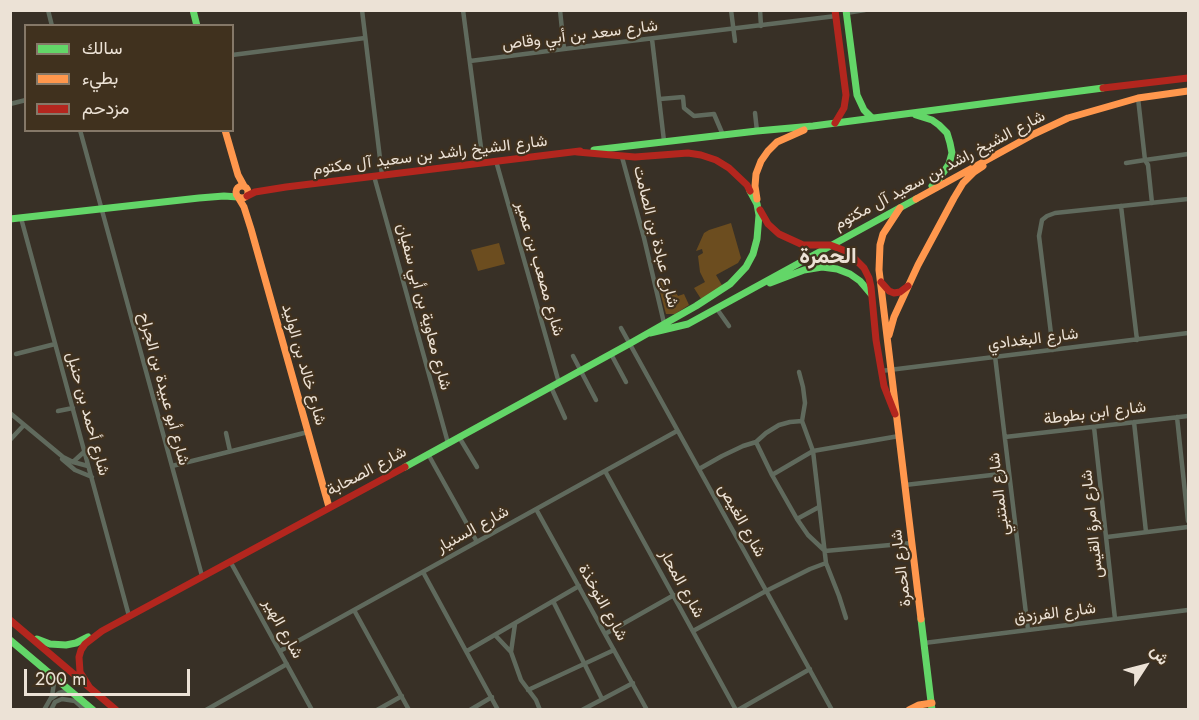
<!DOCTYPE html>
<html>
<head>
<meta charset="utf-8">
<style>
	body { margin:0 }
	#map { position:relative; width:1199px; height:720px; overflow:hidden; background:#383026; font-family:Jost,Vazirmatn,sans-serif }
	canvas { display:block }
	.frame { position:absolute; inset:0; border:12px solid #ece2d6; pointer-events:none }
	.legend { position:absolute; left:24px; top:24px; width:210px; height:108px; box-sizing:border-box; background:#40311e; border:2px solid #857868; margin:0; padding:8px 10px; list-style:none; font-size:18px; color:#ece2d6 }
	.legend li { display:flex; align-items:center; gap:12px; height:30px }
	.legend b { width:30px; border:2px solid #857868 }
	.north { position:absolute; left:1115px; top:636px; width:60px; height:60px; -webkit-text-stroke:4px #40311e; paint-order:stroke; rotate:54deg; font-size:16px; font-weight:700; line-height:24px; text-align:center; color:#ece2d6 }
	.north::after { content:''; display:block; margin:auto; width:21px; height:27px; background:#ece2d6; clip-path:polygon(50% 0,100% 100%,50% 72%,0 100%) }
	.scale { position:absolute; left:24px; top:669px; width:166px; height:27px; box-sizing:border-box; border:3px solid #ece2d6; border-top:0; padding-left:8px; font-size:18px; line-height:21px; white-space:nowrap; color:#ece2d6; -webkit-text-stroke:4px #40311e; paint-order:stroke }
</style>
</head>
<body>
<div id="map">
<canvas width="1199" height="720"></canvas>
<div class="frame"></div>
<ul class="legend">
<li><b style="height:8px;background:#63d668"></b>سالك</li>
<li><b style="height:8px;background:#ff974d"></b>بطيء</li>
<li><b style="height:8px;background:#b3261e"></b>مزدحم</li>
</ul>
<div class="north">ش</div>
<div class="scale">200 m</div>
</div>
<script>
const ctx = document.querySelector('canvas').getContext('2d');
ctx.lineJoin = 'round';
function paint(path, color) {
  ctx.fillStyle = color;
  ctx.fill(path, 'evenodd');
}
function shape(rows) {
  const path = new Path2D();
  for (const r of rows) {
    if (r.length === 3) {
      path.moveTo(r[0] + r[2], r[1]);
      path.arc(r[0], r[1], r[2], 0, 2 * Math.PI);
      continue;
    }
    path.moveTo(r[0], r[1]);
    for (let i = 2; i < r.length; i += 2) path.lineTo(r[i], r[i + 1]);
  }
  return path;
}
function strokePath(path, color, width, dash) {
  ctx.strokeStyle = color;
  ctx.lineWidth = width;
  ctx.lineCap = dash ? 'butt' : 'round';
  ctx.setLineDash(dash || []);
  ctx.stroke(path);
}
function write(font, color, halo, rows, align = 'center') {
  ctx.font = font + ' Jost,Vazirmatn,sans-serif';
  ctx.lineWidth = 4.5;
  ctx.setLineDash([]);
  ctx.textBaseline = 'middle';
  ctx.strokeStyle = halo;
  ctx.fillStyle = color;
  for (const [text, x, y, turn = 0] of rows) {
    ctx.save();
    ctx.translate(x, y);
    ctx.rotate((+turn || 0) * Math.PI / 180);
    ctx.textAlign = isNaN(turn) ? turn : align;
    if (halo) ctx.strokeText(text, 0, 0);
    ctx.fillText(text, 0, 0);
    ctx.restore();
  }
}
paint(shape([
	[731,223,741,258,738,263,716,275,723,287,701,299,694,288,705,282,700,272,698,256,703,253,702,249,696,251,704,233,709,230],
	[499,243,505,264,478,271,471,250],
	[662,280,667,295,675,291,678,296,684,294,689,305,675,314,666,314,657,281]
]), '#6c4d1f');
strokePath(shape([
	[48,10,52,26],
	[362,10,382,175],
	[463,10,483,163],
	[560,10,564,49],
	[731,10,735,41],
	[760,10,761,26],
	[846,13,865,10],
	[652,39,664,141],
	[232,55,365,38],
	[470,61,564,49,836,16],
	[1138,98,1145,160,1188,154],
	[660,99,683,97,684,108,694,116,714,114,723,135],
	[10,104,26,100],
	[755,113,757,131],
	[80,130,202,576],
	[622,157,644,238,664,323],
	[496,161,559,383],
	[1126,163,1145,160,1148,165,1152,203],
	[374,176,448,443],
	[1121,206,1137,340],
	[21,218,129,616],
	[717,309,729,326],
	[621,328,832,710],
	[1053,350,1039,236,1042,220,1047,216,1055,213,1188,199],
	[16,354,55,344],
	[611,354,626,382],
	[573,356,596,400],
	[995,356,1028,630],
	[881,371,1188,333],
	[799,372,803,387,805,403,802,421,813,451,826,563,839,596,846,618],
	[551,387,565,418],
	[58,411,73,408],
	[10,413,63,457,73,462,88,466],
	[1177,417,1188,521],
	[1134,422,1146,532],
	[1094,427,1115,619],
	[226,433,230,451],
	[459,437,477,467],
	[1005,437,1188,416],
	[10,440,24,425],
	[756,442,772,475,797,519,808,535,825,551,912,543],
	[428,454,477,542],
	[62,459,75,470,92,477],
	[73,462,85,451],
	[172,466,308,432],
	[699,469,722,456,743,446,756,442,766,433,779,425,790,422,802,421],
	[605,471,736,710],
	[772,475,813,451,899,436],
	[905,485,1009,473],
	[536,509,647,710],
	[797,519,819,507],
	[1107,537,1188,527],
	[230,561,312,710],
	[423,572,498,710],
	[553,601,602,699],
	[354,610,409,710],
	[693,631,766,591,810,569,826,563],
	[605,634,674,595],
	[495,635,511,652,521,680,536,700,540,710],
	[924,643,1188,610],
	[280,651,677,431],
	[467,651,579,586],
	[511,652,515,624],
	[528,690,614,650],
	[52,698,59,693,69,690],
	[44,710,52,696,55,677],
	[51,710,55,702,62,699,75,701,85,710],
	[206,710,287,664],
	[377,710,402,696],
	[470,710,492,697],
	[582,710,633,683],
	[738,710,810,669]
]), '#606a5d', 4.5);
strokePath(shape([
	[193,10,197,26],
	[846,10,857,95,864,110,872,118],
	[916,115,932,120,939,125,947,133,950,143,952,153,949,164,937,182,932,186],
	[594,150,757,131,813,126,1103,88],
	[10,219,199,198,224,196,238,197],
	[770,283,804,270,822,267,837,269,850,274,860,281,871,294],
	[650,333,688,324,916,199],
	[405,467,629,344,696,306,730,284,746,267,753,254,757,239,759,215,757,204,750,191],
	[921,619,932,710],
	[37,639,50,644,66,645,76,643,88,637],
	[10,640,93,710]
]), '#63d668', 7);
strokePath(shape([
	[225,130,238,175,244,186],
	[242,192,6],
	[238,197,244,207,251,229,329,507],
	[757,199,755,186,756,174,761,161,768,151,777,142,804,130],
	[916,199,1034,134,1068,118,1138,98,1188,91],
	[900,208,883,234,880,245,879,270,921,619],
	[889,335,894,317,918,265,954,198,963,183,974,172,983,166],
	[909,710,919,705,932,703]
]), '#ff974d', 7);
strokePath(shape([
	[835,10,846,95,844,108,835,123],
	[1103,88,1188,78],
	[577,152,635,157,688,153,701,155,716,160,729,168,747,185,750,191],
	[247,196,255,192,286,187,580,151],
	[760,210,768,224,779,234,803,245,830,245,843,250,853,257,864,268,869,278,871,287,876,340,884,386,895,414],
	[881,282,889,291,894,293,900,292,908,286],
	[10,620,116,710],
	[90,688,80,672,79,657,81,650,85,644,102,631,405,467]
]), '#b3261e', 7);
write('16px', '#ece2d6', '#40311e', [
	["شارع سعد بن أبي وقاص",580,36,-7],
	["شارع الشيخ راشد بن سعيد آل مكتوم",430,156,-7],
	["شارع الشيخ راشد بن سعيد آل مكتوم",940,171,-28],
	["شارع عبادة بن الصامت",655,237,76],
	["شارع مصعب بن عمير",539,269,74],
	["شارع معاوية بن أبي سفيان",423,307,75],
	["شارع البغدادي",1033,340,-7],
	["شارع خالد بن الوليد",303,365,74],
	["شارع أبو عبيدة بن الجراح",163,389,75],
	["شارع أحمد بن حنبل",87,414,75],
	["شارع ابن بطوطة",1095,414,-7],
	["شارع الصحابة",367,472,-28],
	["شارع المتنبي",1000,494,-97],
	["شارع الغيص",741,521,61],
	["شارع امرؤ القيس",1093,524,-96],
	["شارع السنيار",473,530,-29],
	["شارع الحمرة",902,568,-97],
	["شارع المحار",681,584,61],
	["شارع النوخذة",602,603,61],
	["شارع الفرزدق",1055,614,-7],
	["شارع الهير",282,629,61]
]);
write('bold 22px', '#ece2d6', '#40311e', [
	["الحمرة",828,258]
]);
</script>
</body>
</html>
